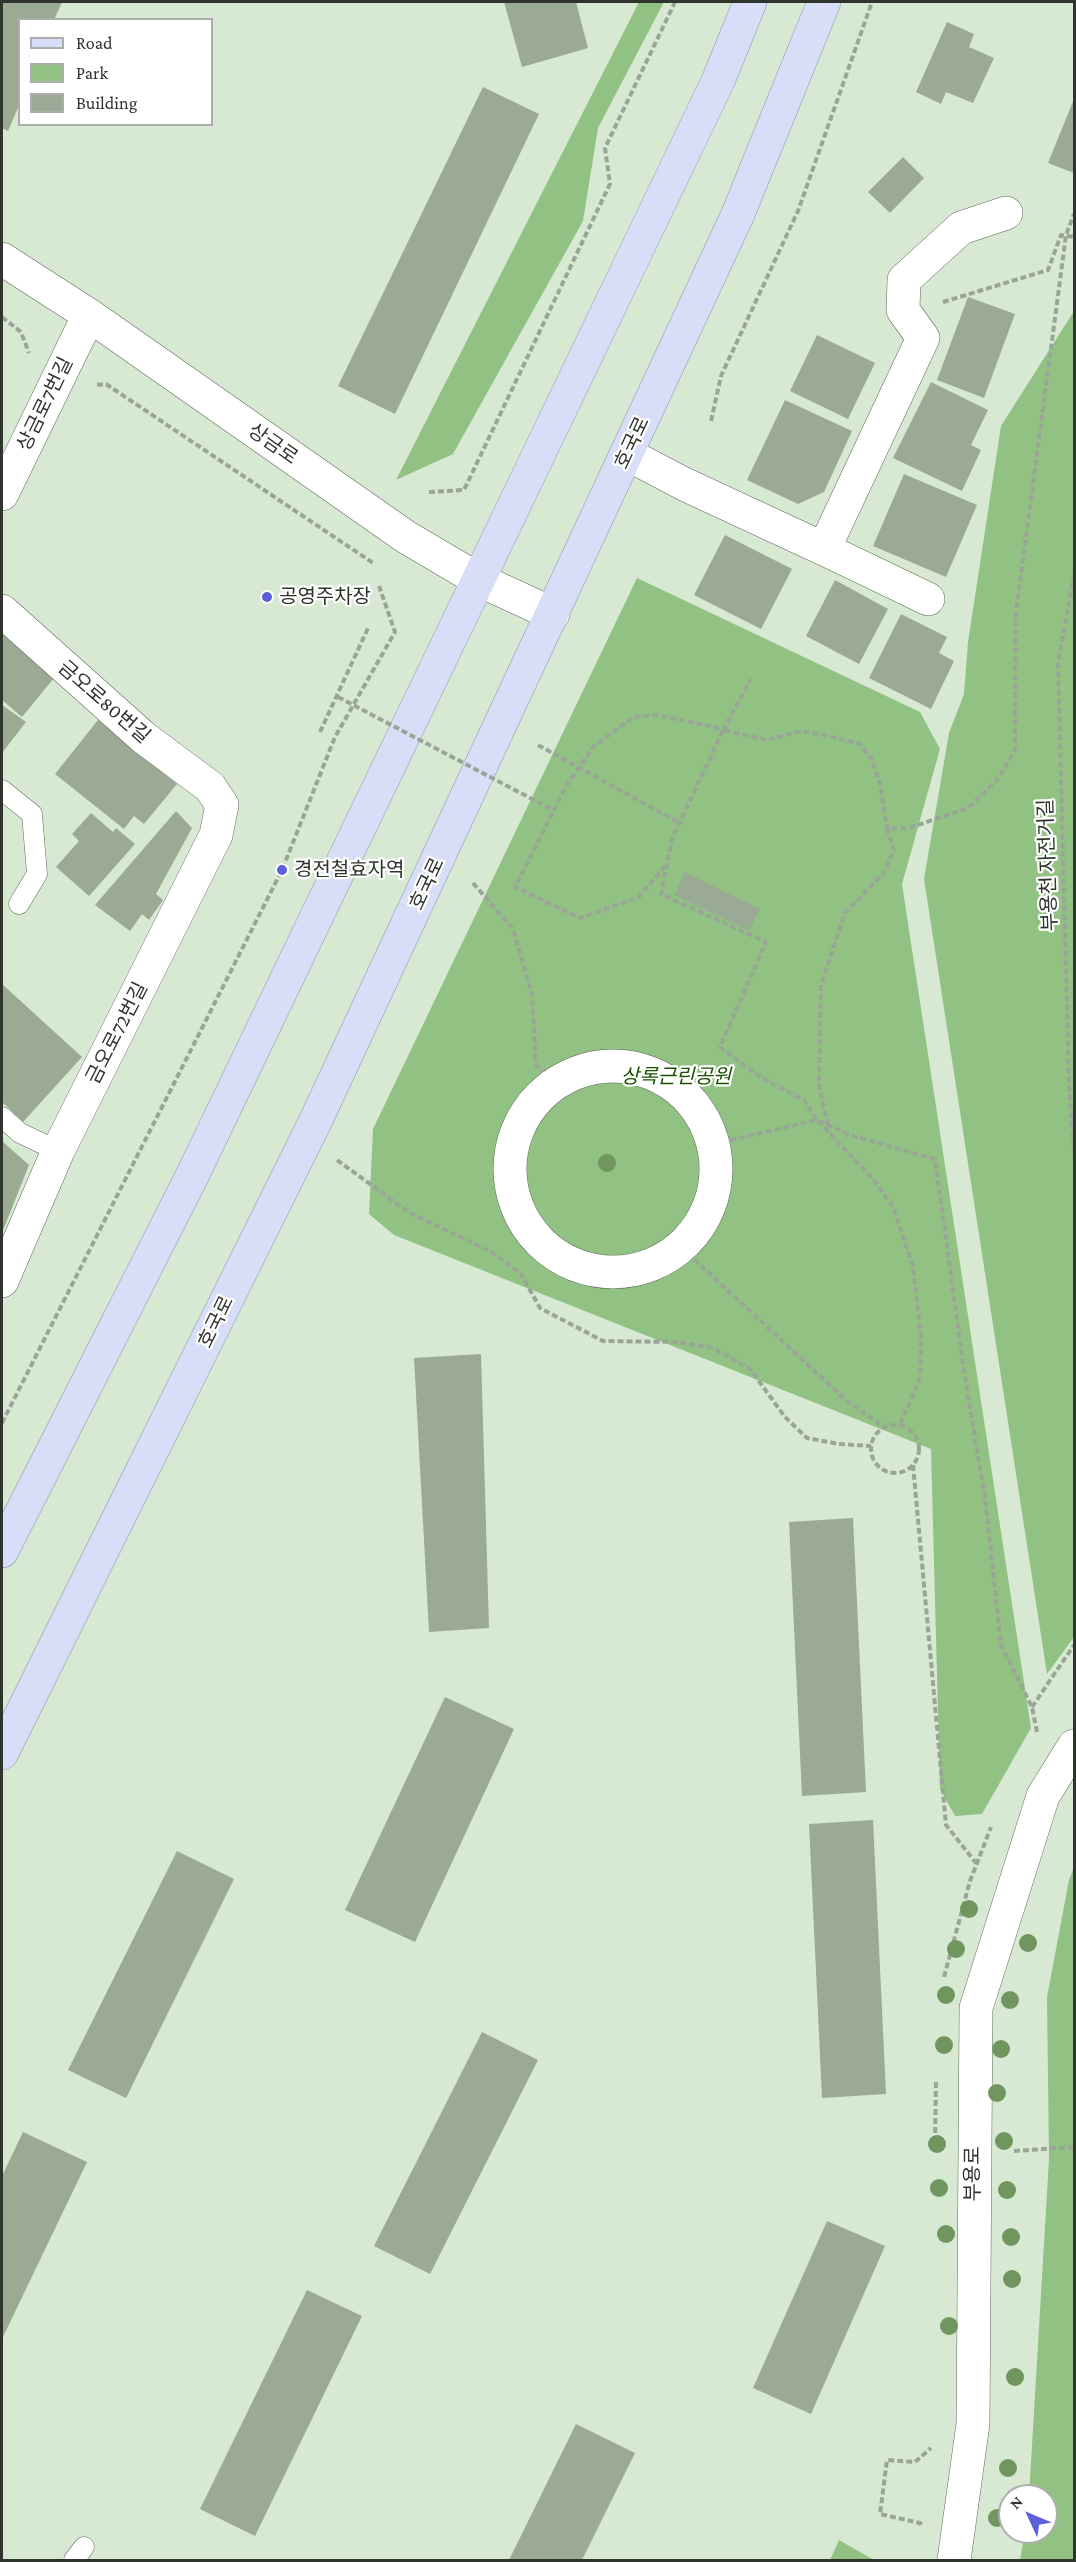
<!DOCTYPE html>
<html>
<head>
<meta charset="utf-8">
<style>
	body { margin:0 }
	#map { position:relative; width:1076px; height:2562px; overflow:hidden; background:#d8e9d3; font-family:"Crimson Pro",serif }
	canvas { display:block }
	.frame { position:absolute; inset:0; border:3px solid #2f352d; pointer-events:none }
	.legend { position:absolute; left:18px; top:18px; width:195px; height:108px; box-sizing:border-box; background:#fff; border:2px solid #acaeab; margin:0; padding:8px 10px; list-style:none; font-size:18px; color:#2f352d }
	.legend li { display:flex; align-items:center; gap:12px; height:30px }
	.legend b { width:30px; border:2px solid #acaeab }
	.north { position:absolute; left:998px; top:2484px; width:60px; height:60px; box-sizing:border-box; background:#fff; border:2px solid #acaeab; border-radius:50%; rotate:314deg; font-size:16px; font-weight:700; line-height:24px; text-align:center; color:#2f352d }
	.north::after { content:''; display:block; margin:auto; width:21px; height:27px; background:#5b61d9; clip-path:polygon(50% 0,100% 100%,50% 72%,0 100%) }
</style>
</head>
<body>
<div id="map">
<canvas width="1076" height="2562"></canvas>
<div class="frame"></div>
<ul class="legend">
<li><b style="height:8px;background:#d8ddf8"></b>Road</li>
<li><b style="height:16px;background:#91c283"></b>Park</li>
<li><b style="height:16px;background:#9aaa95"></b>Building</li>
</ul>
<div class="north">N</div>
</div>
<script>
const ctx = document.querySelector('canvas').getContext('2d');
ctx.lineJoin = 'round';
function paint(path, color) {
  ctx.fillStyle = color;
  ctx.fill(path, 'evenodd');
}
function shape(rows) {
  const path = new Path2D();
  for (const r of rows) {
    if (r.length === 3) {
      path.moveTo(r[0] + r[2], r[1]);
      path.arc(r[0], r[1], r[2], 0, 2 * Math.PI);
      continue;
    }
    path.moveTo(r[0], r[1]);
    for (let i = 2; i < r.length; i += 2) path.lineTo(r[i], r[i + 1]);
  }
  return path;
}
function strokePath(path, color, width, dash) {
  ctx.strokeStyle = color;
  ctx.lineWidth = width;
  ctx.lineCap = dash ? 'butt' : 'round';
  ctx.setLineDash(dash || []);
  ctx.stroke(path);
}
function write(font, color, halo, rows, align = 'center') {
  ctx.font = font + ' "Crimson Pro","Noto Sans KR",serif';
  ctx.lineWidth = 4.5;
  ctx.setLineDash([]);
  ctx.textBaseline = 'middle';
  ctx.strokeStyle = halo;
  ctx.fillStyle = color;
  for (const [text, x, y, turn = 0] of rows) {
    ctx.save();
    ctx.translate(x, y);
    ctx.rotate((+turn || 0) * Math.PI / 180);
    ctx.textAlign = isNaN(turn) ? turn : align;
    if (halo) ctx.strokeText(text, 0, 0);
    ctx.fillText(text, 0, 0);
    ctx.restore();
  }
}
paint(shape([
	[639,2,664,2,598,128,583,221,453,454,396,480],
	[1074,311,1074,1637,1047,1674,924,879,949,733,964,694,968,642,1001,426],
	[637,578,920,712,940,749,902,884,1031,1728,982,1814,955,1816,940,1789,931,1449,394,1235,369,1214,373,1129],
	[1074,1867,1074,2560,1020,2560,1025,2532,1046,2532,1046,2496,1029,2496,1049,2159,1047,1997,1069,1880],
	[839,2540,874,2560,830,2560]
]), '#91c283');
paint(shape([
	[2,2,62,2,54,20,20,20,20,103,8,131,2,128],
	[504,2,576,2,588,48,522,67],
	[947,22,974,34,969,47,994,58,973,103,946,92,941,104,916,92],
	[483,87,539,114,395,414,338,386],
	[1074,99,1074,173,1048,163],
	[903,157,924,178,890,213,868,192],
	[968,297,1015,314,984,398,937,380],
	[817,335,875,363,848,419,790,391],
	[931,382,988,410,971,445,981,450,962,491,893,458],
	[785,400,852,431,824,492,798,504,747,480],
	[904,474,977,505,946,577,873,546],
	[725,535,792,569,761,629,694,595],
	[835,580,888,609,859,664,806,636],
	[901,614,947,637,939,653,954,661,931,709,869,678],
	[2,634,54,678,22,717,2,700],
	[2,705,26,722,2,753],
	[98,720,177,784,144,824,134,816,124,829,55,774],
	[176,811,192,828,156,894,163,900,149,920,142,914,130,931,95,905],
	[91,813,113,832,116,828,135,844,89,896,56,867,79,841,72,834],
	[685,872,760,909,749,931,674,895],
	[2,984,82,1057,23,1122,2,1102],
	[2,1141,29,1165,2,1233],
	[481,1354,489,1628,429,1632,414,1358],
	[853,1518,866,1792,802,1796,789,1522],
	[445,1697,514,1729,415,1942,345,1910],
	[873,1820,886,2094,822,2098,809,1824],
	[177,1851,234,1879,126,2098,68,2070],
	[482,2032,538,2060,430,2274,374,2246],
	[23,2132,87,2162,2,2339,2,2176],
	[827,2221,885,2246,811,2414,753,2388],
	[307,2290,362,2316,255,2536,200,2509],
	[576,2424,635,2453,582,2560,509,2560]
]), '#9aaa95');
const lane = shape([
	[2,790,32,814,37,874,19,904],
	[2,1117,20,1133,58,1151],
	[74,2560,84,2547]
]);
const street = shape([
	[2,259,89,315,406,537,479,580,553,614],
	[627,454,684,484,824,549,923,338,903,310,904,280,961,228,1006,213],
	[2,494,89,315],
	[824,549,928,599],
	[2,611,143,737,210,787,222,805,216,835,58,1151,2,1281],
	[613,1169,103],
	[954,2560,973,2424,976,2008,1043,1796,1074,1746]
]);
const primary = shape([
	[2,1551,193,1174,718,81,750,2],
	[2,1753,315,1122,738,214,824,2]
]);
strokePath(lane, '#5b6a56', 21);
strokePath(street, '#5b6a56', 34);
strokePath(primary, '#8c94ae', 34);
strokePath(shape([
	[943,302,1048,270,1061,235,1074,237],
	[2,317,21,332,29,353],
	[97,385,106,384,373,563],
	[711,421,721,376,798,211,872,2],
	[429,492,464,490,610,184,605,148,675,2],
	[1074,574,1058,663,1069,1085,1074,1157],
	[320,732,369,626],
	[538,745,680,823],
	[665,866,639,897,580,918,515,887,565,788,593,747,633,717,656,715,715,727,723,730,751,679],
	[473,883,513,929,532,994,536,1064,552,1086],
	[828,1125,819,1086,821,985,845,913,883,874,894,850,887,829],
	[713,1144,817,1120,873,1179,893,1207,913,1266,921,1338,920,1378,900,1425],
	[337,1160,410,1213,492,1252,521,1274,540,1308,603,1341,679,1342,713,1348,750,1369,785,1417,807,1438,839,1444,871,1446],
	[681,1247,848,1402,884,1427],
	[2,1423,282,870,335,737,395,632,379,586],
	[895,1449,24],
	[913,1465,946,1825,976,1863],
	[1032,1707,1074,1645],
	[1037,1732,1032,1707,1001,1645,985,1497,965,1378,935,1159,850,1135,817,1120,804,1100,760,1077,720,1047,766,942,661,894,672,839,723,730,767,740,801,731,829,736,860,744,872,760,880,783,887,829,909,828,968,808,998,779,1015,750,1016,612,1066,235,1074,214],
	[944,1977,970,1881,991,1827],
	[935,2142,936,2080],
	[1014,2151,1074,2147],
	[921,2525,920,2523,880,2514,887,2460,915,2462,931,2448]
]), '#99a695', 4, [6, 3]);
strokePath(lane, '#fff', 20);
strokePath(street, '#fff', 33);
strokePath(primary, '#d8ddf8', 33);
strokePath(shape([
	[338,697,553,810]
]), '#99a695', 4, [6, 3]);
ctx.fillStyle = '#70955f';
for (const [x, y] of [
	[607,1163],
	[969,1909],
	[1028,1943],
	[956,1949],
	[946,1995],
	[1010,2000],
	[944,2045],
	[1001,2049],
	[997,2093],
	[1004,2141],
	[937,2144],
	[939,2188],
	[1007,2190],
	[946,2234],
	[1011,2237],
	[1012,2279],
	[949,2326],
	[1015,2377],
	[1008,2468],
	[997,2518]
]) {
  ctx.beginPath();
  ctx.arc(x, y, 9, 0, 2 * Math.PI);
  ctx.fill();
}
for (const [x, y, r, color] of [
	[267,597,6,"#5b61d9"],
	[282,870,6,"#5b61d9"]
]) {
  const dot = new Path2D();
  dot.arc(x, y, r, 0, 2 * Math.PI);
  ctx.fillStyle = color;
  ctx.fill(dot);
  strokePath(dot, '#fff', 2);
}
write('20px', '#2f352d', '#fff', [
	["상금로7번길",45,404,-64],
	["호국로",632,443,-65],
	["상금로",273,444,35],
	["금오로80번길",104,702,41],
	["부용천 자전거길",1048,865,-92],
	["호국로",427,884,-65],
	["금오로72번길",117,1033,-63],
	["호국로",216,1322,-64],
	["부용로",973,2174,-90]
]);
write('20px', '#2f352d', '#fff', [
	["공영주차장",279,597],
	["경전철효자역",294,870]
], 'left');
write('italic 20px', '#1a5000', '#fff', [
	["상록근린공원",676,1077]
]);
</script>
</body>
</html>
